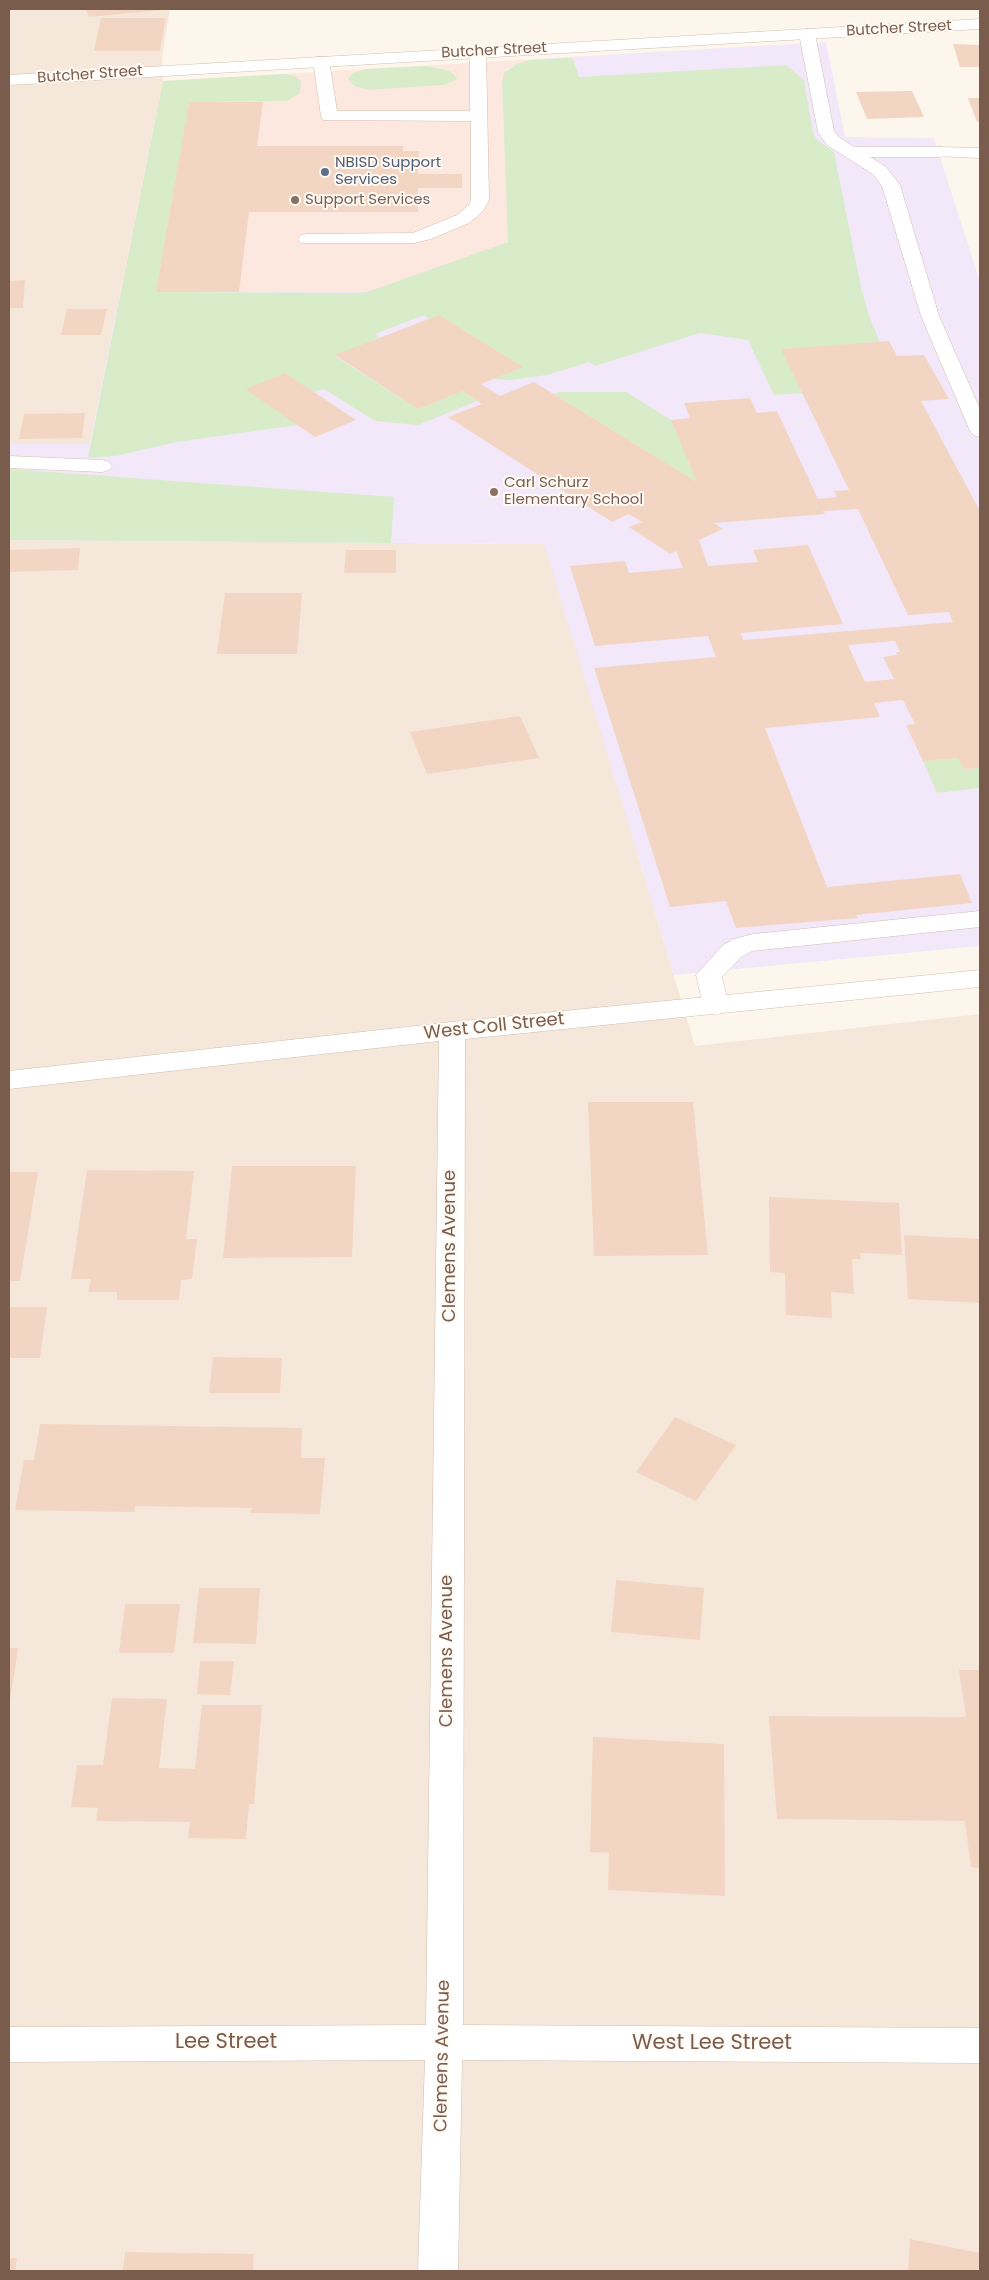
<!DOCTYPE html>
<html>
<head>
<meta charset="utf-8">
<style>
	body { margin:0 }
	#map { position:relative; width:989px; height:2280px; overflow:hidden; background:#fdf6ec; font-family:Poppins,sans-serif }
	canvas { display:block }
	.frame { position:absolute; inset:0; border:10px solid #7a5c4d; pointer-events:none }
</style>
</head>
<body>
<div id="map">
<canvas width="989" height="2280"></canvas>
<div class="frame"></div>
</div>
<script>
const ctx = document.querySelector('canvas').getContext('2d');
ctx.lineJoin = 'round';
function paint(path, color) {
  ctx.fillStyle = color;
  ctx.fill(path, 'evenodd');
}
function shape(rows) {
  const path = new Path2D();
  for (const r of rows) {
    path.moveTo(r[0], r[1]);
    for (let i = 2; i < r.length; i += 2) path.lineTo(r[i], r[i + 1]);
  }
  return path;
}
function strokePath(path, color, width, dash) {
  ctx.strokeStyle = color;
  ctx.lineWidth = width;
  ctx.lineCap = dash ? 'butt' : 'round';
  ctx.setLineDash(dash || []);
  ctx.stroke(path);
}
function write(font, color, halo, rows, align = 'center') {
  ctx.font = font + ' Poppins,sans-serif';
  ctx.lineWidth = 4;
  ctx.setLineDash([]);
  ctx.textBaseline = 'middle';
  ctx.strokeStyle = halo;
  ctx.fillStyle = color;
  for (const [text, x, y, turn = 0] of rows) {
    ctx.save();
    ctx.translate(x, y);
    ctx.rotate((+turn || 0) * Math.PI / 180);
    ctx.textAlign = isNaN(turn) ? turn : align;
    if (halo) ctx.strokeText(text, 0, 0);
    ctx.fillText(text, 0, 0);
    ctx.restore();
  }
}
paint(shape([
	[9,9,170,9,162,58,163,81,90,444,9,444],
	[9,540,545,544,695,1046,980,1014,980,2271,9,2271]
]), '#f5e8da');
paint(shape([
	[536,59,523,62,507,69,502,82,509,242,375,292,120,292,163,81]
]), '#fde8e0');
paint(shape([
	[826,42,845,137,934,138,980,282,980,946,674,975,544,544,9,540,9,444,90,444,120,292,375,292,509,242,502,82,504,73,512,67,536,59]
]), '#f3e8fa');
paint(shape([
	[569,58,573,59,579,77,786,65,804,80,813,132,816,139,834,152,861,287,870,319,880,342,782,349,803,393,774,395,748,340,700,333,595,366,589,362,547,375,510,380,493,379,523,367,439,315,429,319,424,315,375,334,380,338,335,356,418,409,463,391,477,401,418,425,375,421,324,389,314,392,285,373,245,389,298,425,176,442,116,456,88,458,163,81,285,74,295,76,301,81,300,93,287,101,189,102,156,292,354,293,367,292,508,242,502,82,504,73,517,64,530,60],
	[427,66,450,71,457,78,456,80,443,85,369,90,354,86,348,79,353,73,366,69],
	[559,392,626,392,671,420,697,482,554,394],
	[9,469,394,497,391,543,9,540],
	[958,758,964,769,980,768,980,788,937,793,923,761]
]), '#d8ecc9');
paint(shape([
	[86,9,162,9,162,10,89,17],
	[101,18,166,18,160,51,94,51],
	[953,44,980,45,980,67,960,67],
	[912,91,924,117,867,119,856,92],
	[968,98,980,98,980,122,977,122],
	[189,102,263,102,257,146,403,146,403,151,419,151,418,174,462,174,462,188,418,188,418,212,249,212,239,292,156,292],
	[25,280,23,308,9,308,9,281],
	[67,309,107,309,101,335,61,335],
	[439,315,523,367,481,384,500,396,534,382,697,482,671,420,690,418,684,403,750,398,757,413,777,411,818,499,837,497,834,491,849,490,781,349,889,341,897,356,924,355,949,399,921,401,980,511,980,768,964,769,958,758,923,761,906,725,915,724,903,700,874,703,880,717,765,728,827,887,960,874,972,903,856,915,858,918,736,928,726,901,670,907,594,668,716,657,708,636,595,646,570,566,625,561,629,573,683,568,676,551,670,554,629,527,642,522,629,514,612,522,448,417,482,404,463,391,418,409,335,355],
	[858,509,908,615,949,612,953,622,743,640,741,633,843,624,808,545,753,550,758,562,708,566,699,540,723,529,714,523,825,514,823,511],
	[895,641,900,652,896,652,897,655,883,657,894,679,865,682,848,645],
	[285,373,314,392,356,420,315,437,245,389],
	[85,413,82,438,19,439,24,414],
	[80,548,78,570,9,572,9,550],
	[346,550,396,550,396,573,344,573],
	[225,593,302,593,297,654,217,654],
	[520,716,539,758,427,774,410,732],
	[588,1102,693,1102,708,1255,594,1256],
	[232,1166,356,1166,352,1257,223,1258],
	[87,1170,194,1171,186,1239,197,1239,192,1279,181,1280,179,1300,117,1300,117,1292,88,1292,91,1279,71,1279],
	[9,1172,38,1172,20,1281,9,1281],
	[769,1197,899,1203,902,1255,860,1253,861,1259,852,1259,854,1294,831,1292,832,1318,786,1315,785,1273,770,1272],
	[904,1235,980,1239,980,1303,908,1299],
	[9,1307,47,1307,40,1358,9,1358],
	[213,1357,282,1358,280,1393,209,1393],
	[675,1417,736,1445,696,1501,636,1472],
	[40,1424,302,1428,301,1458,325,1458,320,1514,250,1513,252,1508,135,1506,134,1512,15,1510,24,1460,34,1460],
	[616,1580,704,1588,700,1640,611,1632],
	[199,1588,260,1588,256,1644,193,1643],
	[125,1604,180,1604,174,1653,119,1653],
	[9,1648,18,1648,10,1700,9,1700],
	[200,1661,234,1661,230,1695,197,1694],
	[959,1670,980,1670,980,1868,971,1867,965,1821,777,1819,769,1716,966,1717],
	[112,1698,167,1699,159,1768,195,1769,202,1705,262,1705,254,1804,249,1804,246,1839,188,1838,190,1822,96,1821,98,1808,71,1807,77,1765,103,1765],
	[593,1737,724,1744,725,1896,608,1890,609,1853,590,1852],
	[910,2239,980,2253,979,2271,908,2271],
	[125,2252,254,2254,253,2271,123,2271],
	[9,2258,17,2258,15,2271,9,2271]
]), '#f3d5c3');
const service = shape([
	[807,29,813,31,815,34,834,131,839,137,854,147,940,147,946,148,949,152,946,156,940,157,870,157,886,167,900,185,939,316,980,409,980,437,973,435,970,431,921,316,882,186,874,175,827,145,818,132,799,34,801,31,807,29],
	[478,46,484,48,486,51,489,200,483,211,469,223,431,239,414,243,301,243,298,239,301,235,307,234,413,233,457,215,469,205,471,200,471,121,323,120,321,116,313,60,315,57,327,57,329,60,337,111,470,111,470,51,472,48,478,46],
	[9,456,102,460,109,462,112,466,109,470,102,472,9,468,9,456],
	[980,911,980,927,752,951,741,957,722,977,729,1006,725,1012,716,1015,707,1012,703,1006,696,975,723,945,734,939,753,934,980,911]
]);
const minor = shape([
	[980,19,980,29,9,85,9,75,980,19],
	[940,147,980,148,980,158,934,156,931,152,934,148,940,147],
	[980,970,980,987,465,1039,463,2025,980,2028,980,2063,462,2060,458,2271,418,2271,425,2060,9,2062,9,2027,426,2025,439,1041,9,1089,9,1071,452,1022,980,970]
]);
strokePath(service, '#d1beb0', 1);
strokePath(minor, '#d1beb0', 1);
paint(service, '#fff');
paint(minor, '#fff');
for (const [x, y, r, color] of [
	[325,172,5,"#5c6f8a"],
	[295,200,5,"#8d6e63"],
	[494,492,5,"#8d6e63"]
]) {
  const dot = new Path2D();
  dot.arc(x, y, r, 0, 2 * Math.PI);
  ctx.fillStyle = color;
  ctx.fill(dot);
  strokePath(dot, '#fffaf3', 2);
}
write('15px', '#7a5c4d', '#fffaf3', [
	["Butcher Street",899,29,-3],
	["Butcher Street",494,51,-3],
	["Butcher Street",90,75,-4]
]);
write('15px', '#4e5e75', '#fffaf3', [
	["NBISD Support",335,163],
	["Services",335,180]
], 'left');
write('15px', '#785e54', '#fffaf3', [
	["Support Services",305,200],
	["Carl Schurz",504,483],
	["Elementary School",504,500]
], 'left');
write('18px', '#7a5c4d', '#fffaf3', [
	["West Coll Street",494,1027,-6],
	["Clemens Avenue",450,1246,-90],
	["Clemens Avenue",447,1651,-90],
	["Clemens Avenue",443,2056,-89]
]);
write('21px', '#7a5c4d', '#fffaf3', [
	["Lee Street",226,2043],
	["West Lee Street",712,2044]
]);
</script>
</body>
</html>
